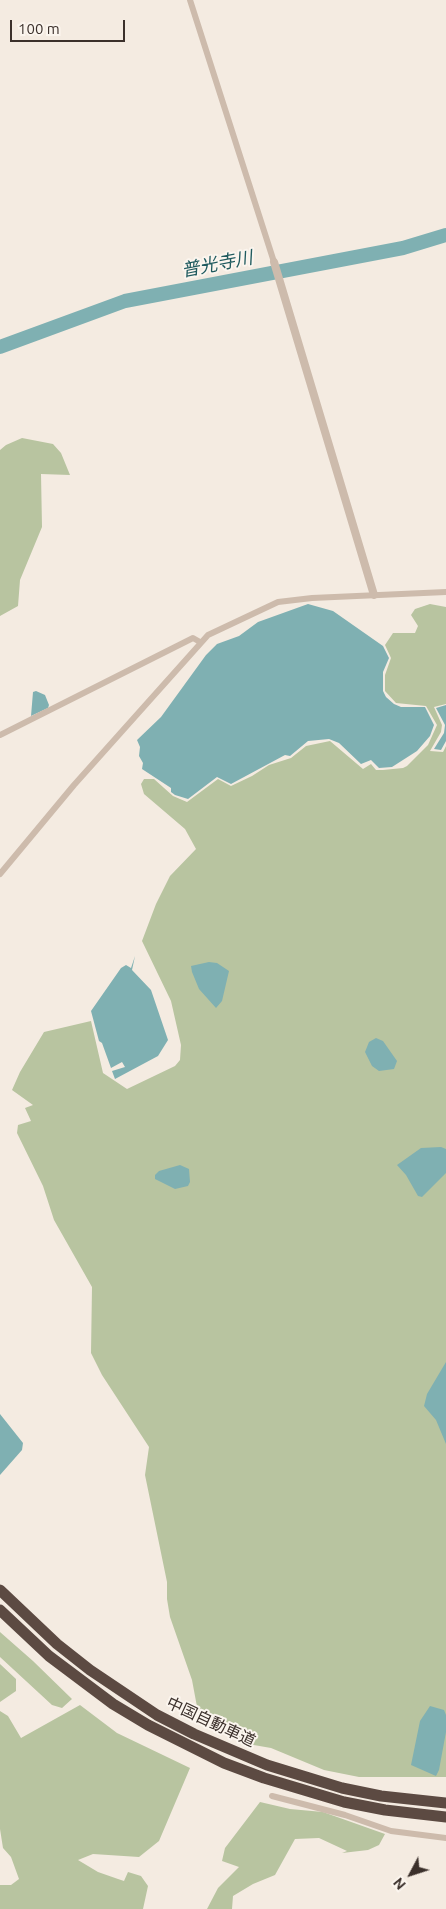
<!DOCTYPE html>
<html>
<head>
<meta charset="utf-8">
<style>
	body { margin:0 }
	#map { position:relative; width:446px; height:1909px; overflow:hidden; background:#f4ebe1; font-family:Ubuntu,sans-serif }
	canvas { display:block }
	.north { position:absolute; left:386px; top:1849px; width:50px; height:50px; -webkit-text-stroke:4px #fbf5ee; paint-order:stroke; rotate:230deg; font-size:14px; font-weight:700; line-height:20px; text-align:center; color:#3b302b }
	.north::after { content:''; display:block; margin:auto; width:18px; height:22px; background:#3b302b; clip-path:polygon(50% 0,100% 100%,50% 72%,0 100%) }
	.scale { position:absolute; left:10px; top:20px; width:115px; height:22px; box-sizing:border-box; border:2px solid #3b302b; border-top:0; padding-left:6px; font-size:15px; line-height:18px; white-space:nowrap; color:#3b302b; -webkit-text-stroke:4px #fbf5ee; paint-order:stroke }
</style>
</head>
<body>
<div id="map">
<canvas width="446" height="1909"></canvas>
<div class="north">N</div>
<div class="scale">100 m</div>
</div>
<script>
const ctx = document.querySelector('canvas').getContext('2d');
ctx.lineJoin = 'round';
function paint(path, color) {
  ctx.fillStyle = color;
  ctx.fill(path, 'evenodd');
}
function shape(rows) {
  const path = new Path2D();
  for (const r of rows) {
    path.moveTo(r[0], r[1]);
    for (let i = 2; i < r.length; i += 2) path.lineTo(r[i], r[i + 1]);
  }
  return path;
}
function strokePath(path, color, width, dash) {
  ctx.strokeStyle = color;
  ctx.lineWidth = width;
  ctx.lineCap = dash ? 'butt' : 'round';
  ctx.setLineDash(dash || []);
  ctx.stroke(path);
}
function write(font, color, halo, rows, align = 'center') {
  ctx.font = font + ' Ubuntu,"Noto Sans JP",sans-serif';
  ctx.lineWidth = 4;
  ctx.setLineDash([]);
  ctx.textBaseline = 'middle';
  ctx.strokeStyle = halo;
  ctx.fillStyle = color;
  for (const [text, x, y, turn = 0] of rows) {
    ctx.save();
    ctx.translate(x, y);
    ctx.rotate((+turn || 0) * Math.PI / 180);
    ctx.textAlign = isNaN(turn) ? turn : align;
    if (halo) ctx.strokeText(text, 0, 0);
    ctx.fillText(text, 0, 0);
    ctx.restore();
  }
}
paint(shape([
	[22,438,53,444,61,453,70,475,41,474,42,527,20,580,18,606,0,616,0,450,6,445],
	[430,604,446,607,446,704,434,707,442,725,441,732,430,751,443,752,446,746,446,1777,359,1777,324,1770,271,1748,248,1744,218,1730,198,1712,192,1680,170,1617,167,1599,167,1582,145,1475,149,1447,102,1375,91,1353,92,1287,54,1220,43,1186,17,1133,18,1125,31,1121,25,1108,33,1105,12,1090,20,1072,44,1032,91,1021,103,1073,127,1089,175,1066,180,1060,181,1045,171,1001,142,941,156,904,170,876,196,849,185,829,144,794,141,784,144,779,154,779,173,796,187,802,218,779,231,786,252,776,269,765,291,758,306,746,330,741,363,769,371,764,376,770,383,770,403,768,407,766,428,745,437,725,426,706,396,703,385,691,385,675,391,658,385,645,393,633,415,633,418,626,411,615,415,609],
	[0,1632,33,1661,72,1699,62,1708,52,1705,0,1657],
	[0,1664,16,1679,16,1691,0,1702],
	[80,1705,117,1733,190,1768,159,1841,139,1857,93,1854,78,1860,98,1872,118,1879,124,1881,128,1872,141,1876,148,1886,143,1909,0,1909,0,1885,11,1885,19,1879,11,1857,3,1848,0,1829,0,1711,8,1716,21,1738],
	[260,1802,290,1809,323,1812,385,1834,379,1845,368,1850,342,1853,347,1851,319,1838,295,1839,275,1875,253,1884,233,1896,232,1909,207,1909,218,1888,239,1867,222,1861,225,1848]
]), '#b8c4a0');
paint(shape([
	[308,604,333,611,383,646,389,658,383,672,383,691,386,697,394,704,401,707,425,707,434,725,430,736,417,751,392,767,379,768,371,760,361,764,339,743,329,739,308,741,290,756,285,755,231,784,217,777,188,799,175,795,171,792,171,788,142,769,143,763,139,756,140,747,137,740,161,717,206,655,217,644,239,636,258,622],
	[36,691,45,695,49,705,48,708,31,716,33,692],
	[446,705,446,741,441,750,434,749,444,733,445,725,436,708],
	[135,956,132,970,151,990,168,1040,158,1056,115,1079,112,1071,125,1067,122,1062,111,1068,102,1043,99,1041,91,1011,121,968,126,965,131,968],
	[209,962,217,963,229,971,222,1001,216,1008,199,989,192,972,191,966],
	[376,1038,383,1041,397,1061,394,1069,379,1071,372,1066,365,1052,369,1042],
	[441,1147,446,1149,446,1173,422,1197,418,1196,406,1175,397,1165,421,1148],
	[180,1165,189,1169,190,1182,188,1186,175,1189,155,1179,155,1175,159,1171],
	[446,1362,446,1444,436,1420,424,1406,427,1394],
	[0,1414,23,1443,22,1450,0,1475],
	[430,1706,444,1710,446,1715,446,1732,439,1770,436,1776,411,1765,420,1721]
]), '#7fb0b2');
strokePath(shape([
	[0,347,125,301,403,248,446,235]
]), '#7fb0b2', 14);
strokePath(shape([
	[190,0,274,262],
	[0,735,193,638,200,642],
	[0,874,74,785,208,635,278,602,312,598,446,592],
	[272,1796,345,1815,391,1831,446,1838]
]), '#cdbbac', 6);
strokePath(shape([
	[274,262,374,595]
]), '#cdbbac', 8);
strokePath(shape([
	[0,1590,57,1644,90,1670,157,1715,194,1734,267,1765,342,1788,381,1796,446,1803],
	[0,1610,49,1656,113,1704,148,1725,224,1763,264,1778,344,1802,385,1810,446,1817]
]), '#5c4a42', 11);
write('16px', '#3b302b', '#fbf5ee', [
	["中国自動車道",211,1722,25]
]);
write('italic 18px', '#1f5a5e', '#fbf5ee', [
	["普光寺川",217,264,-11]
]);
</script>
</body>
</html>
